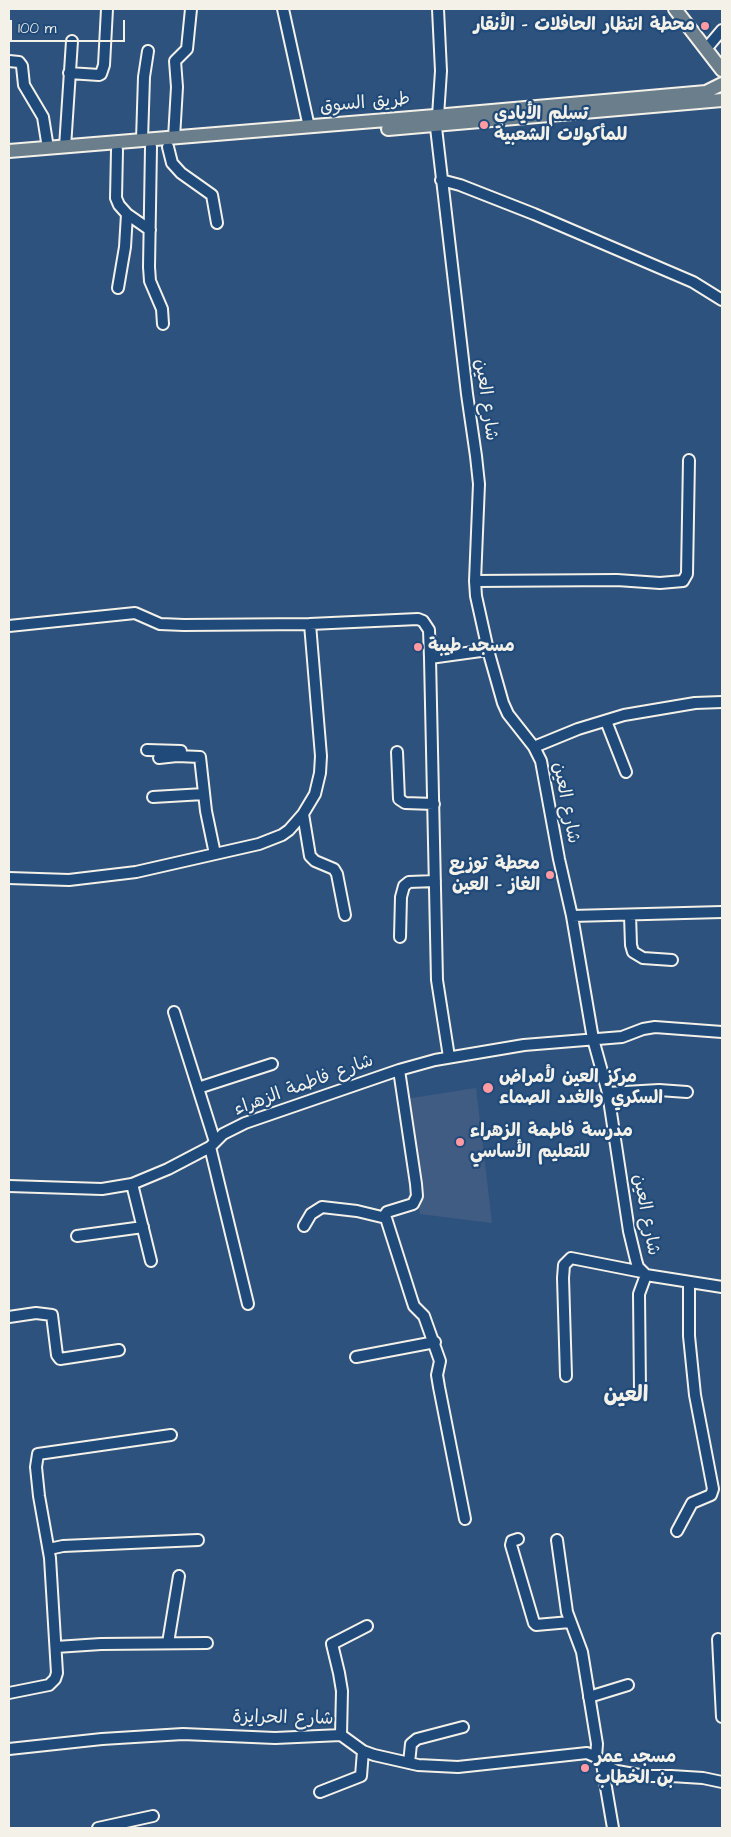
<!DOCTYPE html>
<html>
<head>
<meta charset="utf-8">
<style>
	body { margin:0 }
	#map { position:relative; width:731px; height:1837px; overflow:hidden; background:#2e527e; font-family:"Architects Daughter",sans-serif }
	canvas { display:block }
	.frame { position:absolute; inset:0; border:10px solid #f4f1e8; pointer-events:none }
	.scale { position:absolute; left:10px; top:20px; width:115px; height:22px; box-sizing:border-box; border:2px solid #f4f1e8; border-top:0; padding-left:6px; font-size:15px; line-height:18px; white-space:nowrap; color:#f4f1e8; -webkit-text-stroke:4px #1f4a7a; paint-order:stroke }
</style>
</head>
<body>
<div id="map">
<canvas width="731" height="1837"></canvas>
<div class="frame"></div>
<div class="scale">100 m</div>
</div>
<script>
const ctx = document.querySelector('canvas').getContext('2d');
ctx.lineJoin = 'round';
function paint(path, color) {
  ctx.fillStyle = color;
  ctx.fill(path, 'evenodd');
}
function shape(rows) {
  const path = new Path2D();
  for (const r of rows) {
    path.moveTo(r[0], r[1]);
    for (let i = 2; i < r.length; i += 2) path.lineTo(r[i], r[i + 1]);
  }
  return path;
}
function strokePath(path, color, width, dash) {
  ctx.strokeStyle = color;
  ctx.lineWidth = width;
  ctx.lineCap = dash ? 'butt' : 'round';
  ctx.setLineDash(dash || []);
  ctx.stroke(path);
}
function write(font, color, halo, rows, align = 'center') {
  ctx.font = font + ' "Architects Daughter","Playpen Sans Arabic",sans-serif';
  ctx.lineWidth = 4.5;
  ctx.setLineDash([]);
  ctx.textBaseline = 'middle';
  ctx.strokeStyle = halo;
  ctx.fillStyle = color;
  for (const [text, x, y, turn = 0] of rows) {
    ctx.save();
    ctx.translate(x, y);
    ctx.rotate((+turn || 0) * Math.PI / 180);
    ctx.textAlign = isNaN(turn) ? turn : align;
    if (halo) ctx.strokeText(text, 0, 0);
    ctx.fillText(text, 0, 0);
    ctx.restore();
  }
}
paint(shape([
	[476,1088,492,1223,420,1214,406,1099]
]), '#415c83');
const minor = shape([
	[283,9,309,127],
	[438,9,441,71,438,116],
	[706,49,722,30],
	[9,61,19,62,22,66,24,85,43,117,48,148],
	[69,73,99,75,101,74,104,65,107,9],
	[435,119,467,394,476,456,479,484,475,581,476,596,488,650,503,703,508,714,534,747,541,761,559,859,572,916,593,1039,608,1093,629,1231,636,1260,638,1267,646,1275,722,1287],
	[174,138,177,87,175,61,187,49,191,9],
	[142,140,144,77,148,51],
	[65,147,72,41],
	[151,147,149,267,150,281,162,309,163,324],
	[168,147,172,163,181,173,212,195,217,223],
	[117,150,116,198,119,205,127,214,150,230],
	[441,180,460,185,534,214,693,282,722,300],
	[118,288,125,247,127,214],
	[475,581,617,580,660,583,683,581,687,574,689,460],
	[9,626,135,613,160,624,184,625,310,624,418,619,423,621,429,630,430,658,437,980,449,1057],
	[430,658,488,650],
	[606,721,626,772],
	[534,747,578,729,624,715,695,703,722,702],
	[147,750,181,751],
	[397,752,399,799,405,803,434,804],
	[159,758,177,756,200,757,206,811,215,854],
	[153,797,204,794],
	[303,814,310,856,315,861,334,869,337,874,345,915],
	[9,878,69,880,136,872,259,844,282,835,289,830,303,814,315,794,320,773,321,756,310,624],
	[630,915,631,945,633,952,643,958,672,960],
	[572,916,722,912],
	[400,937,401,897,404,886,409,882,435,881],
	[174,1012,215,1142],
	[399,1070,416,1184,417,1196,413,1204,387,1212,385,1215,412,1300,414,1306,424,1316,440,1361,437,1375,439,1387,465,1519],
	[198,1088,272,1064],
	[608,1093,659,1090,687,1092],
	[210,1147,248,1304],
	[132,1184,151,1261],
	[9,1186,102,1189,132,1184,168,1169,210,1147,223,1134,245,1123,399,1070,435,1060,524,1045,622,1037,643,1029,655,1027,722,1032],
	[304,1226,311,1214,322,1207,357,1211,386,1218],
	[77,1236,143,1227],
	[9,1317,36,1313,52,1315,57,1355,60,1359,119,1350],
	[356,1357,435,1342],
	[566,1376,563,1278,564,1265,571,1258,642,1272],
	[640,1391,639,1294,646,1275],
	[677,1531,692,1503,711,1495,713,1489,695,1395,689,1336,689,1282],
	[518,1539,512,1541,511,1545,534,1623,536,1625,570,1622],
	[557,1540,567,1612,582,1652,597,1744,596,1757],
	[49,1549,63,1546,198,1540],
	[718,1639,722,1717],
	[168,1643,179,1576],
	[56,1647,101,1644,207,1643],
	[9,1693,49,1685,55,1679,57,1673,50,1558,39,1496,36,1467,38,1454,171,1435],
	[589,1697,628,1685],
	[341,1735,342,1691,339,1673,332,1644,367,1626],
	[9,1749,102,1739,183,1734,275,1738,341,1735,363,1751,374,1755,418,1765,458,1767,587,1753,596,1757,602,1764,617,1771,645,1776,671,1776,703,1778,722,1782],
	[409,1763,411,1744,417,1739,463,1727],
	[602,1764,613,1828],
	[320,1792,361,1776,363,1751],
	[98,1828,153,1816]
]);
const major = shape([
	[675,9,722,70],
	[388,129,722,100],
	[9,151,435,116,706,92,722,84]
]);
strokePath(minor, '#f4f1e8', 14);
strokePath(major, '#f4f1e8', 16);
strokePath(minor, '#1f4a7a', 10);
strokePath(major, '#6b7e8b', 12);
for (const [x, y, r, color] of [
	[705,26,5,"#ff9aa2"],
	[484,125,5,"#ff9aa2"],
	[418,647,5,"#ff9aa2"],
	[550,875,5,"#ff9aa2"],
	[488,1088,6,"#ff9aa2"],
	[460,1142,5,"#ff9aa2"],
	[585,1768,5,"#ff9aa2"]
]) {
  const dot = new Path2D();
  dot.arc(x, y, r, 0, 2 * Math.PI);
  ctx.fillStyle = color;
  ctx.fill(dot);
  strokePath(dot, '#1f4a7a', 2);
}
write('bold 18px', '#f4f1e8', '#1f4a7a', [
	["محطة انتظار الحافلات - الأنقار",695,26,"right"],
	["تسلم الأيادي",494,115],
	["للمأكولات الشعبية",494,136],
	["مسجد طيبة",428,647],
	["محطة توزيع",540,865,"right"],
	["الغاز - العين",540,886,"right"],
	["مركز العين لأمراض",499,1078],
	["السكري والغدد الصماء",499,1099],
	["مدرسة فاطمة الزهراء",470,1132],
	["للتعليم الأساسي",470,1153],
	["مسجد عمر",595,1758],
	["بن الخطاب",595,1779]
], 'left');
write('18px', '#f4f1e8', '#1f4a7a', [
	["طريق السوق",365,104,-5],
	["شارع العين",485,400,82],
	["شارع العين",565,803,79],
	["شارع فاطمة الزهراء",304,1086,-20],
	["شارع العين",645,1215,79],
	["شارع الحرايزة",283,1719,1]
]);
write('bold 22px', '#f4f1e8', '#1f4a7a', [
	["العين",626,1396]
]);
</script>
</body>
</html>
